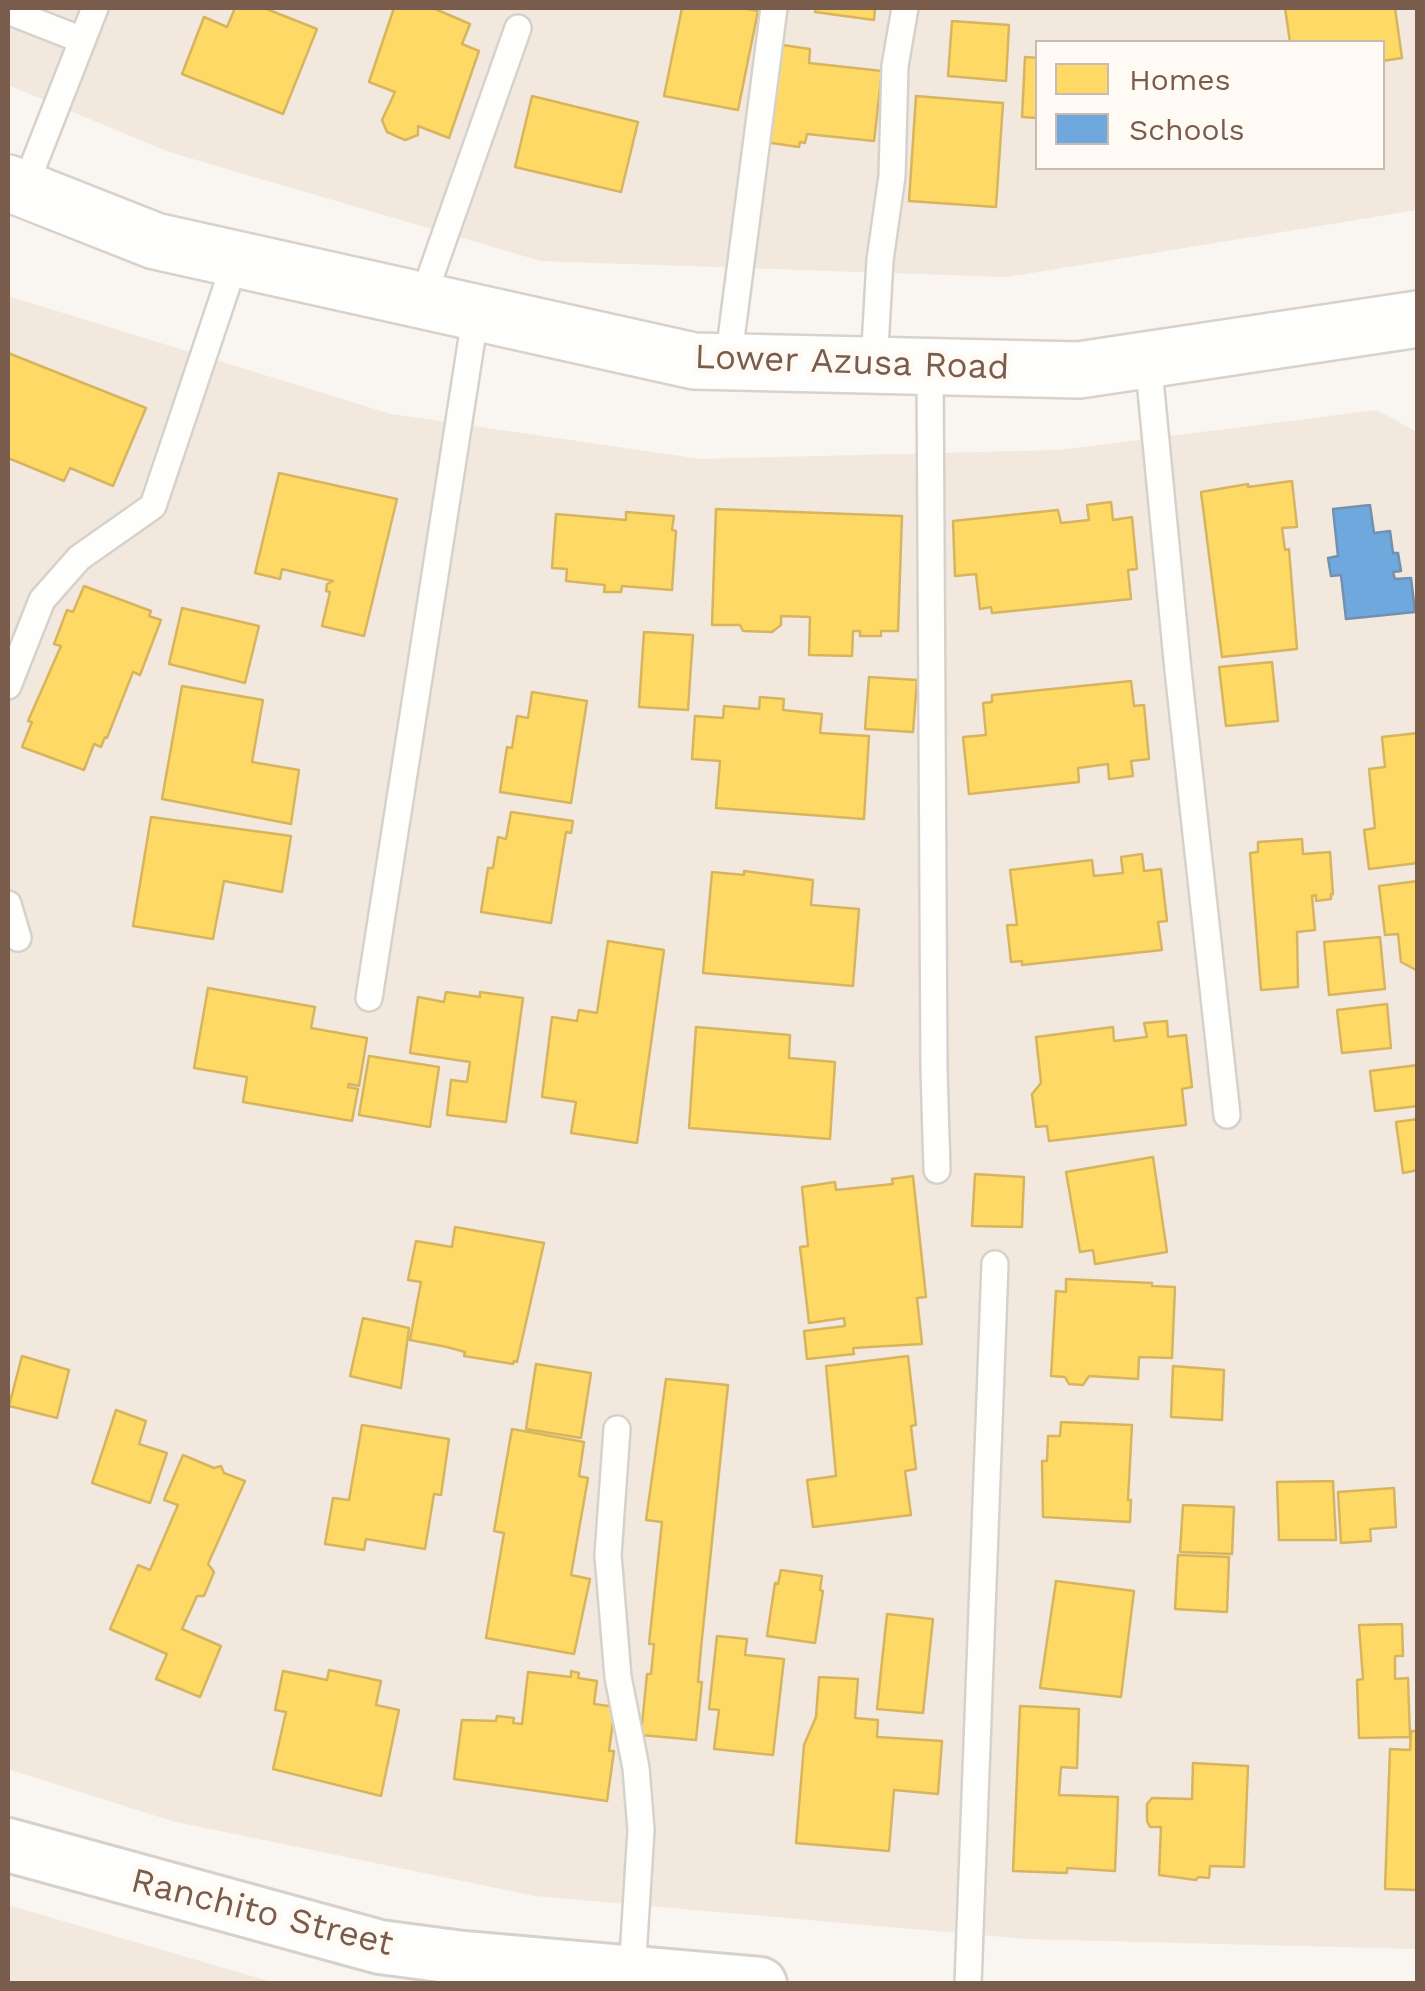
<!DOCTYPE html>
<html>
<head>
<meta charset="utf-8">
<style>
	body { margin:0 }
	#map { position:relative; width:1425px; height:1991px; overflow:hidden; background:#f9f5f0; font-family:"Work Sans",sans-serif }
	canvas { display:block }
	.frame { position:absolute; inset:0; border:10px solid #7a5c4d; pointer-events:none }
	.legend { position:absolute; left:1035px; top:40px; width:350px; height:130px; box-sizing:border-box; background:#fffaf3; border:2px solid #cabbb1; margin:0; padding:12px 18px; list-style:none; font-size:30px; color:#7a5c4d }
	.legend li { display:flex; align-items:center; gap:20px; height:50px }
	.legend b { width:50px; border:2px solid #cabbb1 }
</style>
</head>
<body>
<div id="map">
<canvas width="1425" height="1991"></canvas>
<div class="frame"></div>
<ul class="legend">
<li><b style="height:28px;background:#ffd966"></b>Homes</li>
<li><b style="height:28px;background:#6fa8dc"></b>Schools</li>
</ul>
</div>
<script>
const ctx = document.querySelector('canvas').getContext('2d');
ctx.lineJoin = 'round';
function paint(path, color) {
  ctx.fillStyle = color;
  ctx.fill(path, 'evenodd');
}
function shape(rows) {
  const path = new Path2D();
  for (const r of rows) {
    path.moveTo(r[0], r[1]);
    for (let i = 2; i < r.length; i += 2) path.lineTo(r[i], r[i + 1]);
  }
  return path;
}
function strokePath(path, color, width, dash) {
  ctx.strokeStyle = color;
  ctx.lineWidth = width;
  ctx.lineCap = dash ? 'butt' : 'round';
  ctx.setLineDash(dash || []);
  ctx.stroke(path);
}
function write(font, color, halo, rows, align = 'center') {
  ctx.font = font + ' "Work Sans",sans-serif';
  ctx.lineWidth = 10;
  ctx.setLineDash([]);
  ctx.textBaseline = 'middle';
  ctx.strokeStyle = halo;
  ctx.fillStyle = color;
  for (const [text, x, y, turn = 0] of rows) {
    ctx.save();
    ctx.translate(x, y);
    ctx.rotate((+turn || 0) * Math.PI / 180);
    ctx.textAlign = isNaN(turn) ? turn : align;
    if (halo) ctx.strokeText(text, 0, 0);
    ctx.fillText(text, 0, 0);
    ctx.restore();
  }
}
paint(shape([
	[8,8,1417,8,1417,210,1007,277,541,261,169,152,8,85],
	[1038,42,1382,42,1382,168,1038,168],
	[8,296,391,414,701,459,1059,450,1377,410,1417,432,1417,1949,1027,1939,535,1896,172,1821,8,1769],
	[8,1905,272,1982,284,1983,8,1983]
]), '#f2e8de');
const homes = shape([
	[235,8,264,8,317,29,283,114,182,74,204,17,227,27,235,8],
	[394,8,433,8,470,24,462,44,479,51,449,138,418,126,418,135,405,140,387,132,382,120,395,92,369,82,394,8],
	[682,8,741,8,758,11,738,110,664,96,682,8],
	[816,8,875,8,874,20,815,12,816,8],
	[1285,8,1395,8,1402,58,1382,61,1382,42,1290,42,1285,8],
	[952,21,1009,25,1006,81,948,76,952,21],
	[776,44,810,49,809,63,882,71,874,141,807,134,805,143,800,142,799,147,765,142,776,44],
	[1025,57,1038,58,1038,118,1022,117,1025,57],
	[532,96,638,122,621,192,515,167,532,96],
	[916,96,1003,103,996,207,909,201,916,96],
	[8,353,146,408,113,486,70,468,64,481,8,458,8,353],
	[279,473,397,499,364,636,322,626,330,592,326,591,327,584,333,581,282,569,280,579,255,573,279,473],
	[1292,481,1297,527,1282,528,1285,550,1289,549,1297,649,1222,657,1201,492,1248,484,1248,487,1292,481],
	[1111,502,1113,520,1132,517,1137,569,1128,570,1131,599,992,613,991,607,980,609,976,574,955,576,953,521,1058,510,1061,523,1089,520,1087,505,1111,502],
	[716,509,902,516,898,631,881,631,881,636,860,636,860,631,853,631,852,656,809,655,810,617,781,616,781,625,772,632,743,631,740,625,712,625,716,509],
	[626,512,674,516,672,530,676,531,672,590,622,586,621,592,604,592,605,585,566,581,567,569,552,568,556,514,626,520,626,512],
	[84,586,151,611,149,616,161,620,140,675,133,672,107,738,105,737,101,747,94,744,84,770,22,747,32,722,28,721,61,646,54,644,67,610,73,612,84,586],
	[182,608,259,626,245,683,169,664,182,608],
	[644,632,693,635,688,710,639,707,644,632],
	[1272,662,1278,721,1226,726,1219,667,1272,662],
	[869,677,917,680,913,732,865,729,869,677],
	[1131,681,1134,706,1144,705,1149,759,1131,761,1133,776,1109,779,1108,764,1078,768,1079,782,969,794,963,737,986,735,983,703,992,702,992,695,1131,681],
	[182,686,263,700,252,762,299,770,291,824,162,799,182,686],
	[532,692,587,701,571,803,500,792,507,747,512,748,517,716,528,718,532,692],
	[760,697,784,699,783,710,822,714,820,733,869,736,864,819,716,808,720,761,692,759,695,716,723,718,724,706,759,709,760,697],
	[1418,733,1418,863,1369,869,1364,830,1375,828,1369,769,1385,767,1382,737,1418,733],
	[511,812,573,821,571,833,566,832,551,923,481,912,488,868,493,868,498,837,506,839,511,812],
	[151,817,291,836,282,892,224,881,213,939,133,926,151,817],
	[1302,839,1303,854,1330,852,1333,894,1331,894,1331,899,1316,901,1316,895,1312,896,1315,930,1297,932,1298,987,1261,990,1250,853,1258,852,1258,842,1302,839],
	[1142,854,1144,871,1161,869,1167,921,1158,922,1162,950,1022,965,1022,961,1011,962,1007,925,1017,925,1010,870,1092,860,1094,876,1123,873,1121,857,1142,854],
	[744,871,813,880,811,905,859,909,853,986,703,973,712,872,744,875,744,871],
	[1418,881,1418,971,1401,962,1398,934,1385,935,1379,886,1418,881],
	[1380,937,1385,989,1329,995,1324,942,1380,937],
	[608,941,664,950,637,1143,571,1133,576,1102,542,1097,552,1017,577,1021,579,1010,597,1013,608,941],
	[208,988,315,1007,311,1028,367,1038,359,1086,349,1084,348,1087,358,1089,352,1121,243,1102,247,1077,194,1068,208,988],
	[446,992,480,997,480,992,523,998,506,1122,447,1115,451,1080,467,1082,470,1062,410,1053,418,997,444,1002,446,992],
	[1387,1004,1391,1048,1342,1053,1337,1010,1387,1004],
	[1167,1021,1168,1037,1186,1035,1192,1087,1182,1089,1186,1125,1049,1141,1047,1126,1036,1127,1032,1094,1041,1083,1036,1037,1113,1027,1114,1041,1147,1037,1144,1023,1167,1021],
	[696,1027,790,1035,789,1058,835,1062,830,1139,689,1128,696,1027],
	[369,1056,439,1067,430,1127,359,1115,369,1056],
	[1418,1065,1418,1106,1375,1111,1370,1071,1418,1065],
	[1418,1119,1418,1170,1403,1173,1396,1122,1418,1119],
	[1153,1157,1167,1252,1095,1264,1093,1250,1080,1252,1066,1172,1153,1157],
	[975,1174,1024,1177,1022,1227,972,1226,975,1174],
	[913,1176,926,1297,917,1298,922,1344,853,1348,854,1354,807,1359,804,1331,845,1326,844,1318,809,1323,800,1247,808,1246,802,1187,835,1182,836,1190,893,1184,892,1179,913,1176],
	[455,1227,544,1243,517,1362,514,1361,513,1364,464,1356,465,1352,447,1347,410,1340,421,1282,408,1280,416,1241,452,1247,455,1227],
	[1066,1279,1152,1283,1152,1286,1175,1287,1172,1358,1139,1357,1138,1379,1089,1376,1083,1385,1069,1384,1065,1377,1051,1376,1056,1291,1066,1292,1066,1279],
	[363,1318,409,1328,401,1388,350,1376,363,1318],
	[22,1356,69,1370,57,1418,9,1406,22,1356],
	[908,1356,916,1425,911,1426,916,1469,905,1471,911,1515,813,1527,807,1480,836,1476,826,1366,908,1356],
	[536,1364,591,1373,581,1438,526,1429,536,1364],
	[1173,1366,1224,1370,1222,1420,1171,1417,1173,1366],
	[666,1379,728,1385,701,1648,698,1682,702,1682,696,1740,641,1735,647,1674,651,1674,654,1644,649,1644,662,1522,646,1520,666,1379],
	[116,1410,146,1421,139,1444,167,1453,150,1503,92,1483,116,1410],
	[1061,1422,1132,1425,1128,1500,1131,1500,1130,1522,1043,1517,1042,1461,1047,1461,1048,1436,1060,1436,1061,1422],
	[362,1425,449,1439,441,1495,434,1494,425,1549,366,1539,364,1550,325,1544,333,1498,349,1500,362,1425],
	[512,1429,584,1442,579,1476,588,1478,571,1575,590,1579,574,1654,486,1638,504,1533,494,1531,512,1429],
	[183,1455,214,1468,221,1466,224,1473,245,1481,208,1564,214,1572,204,1596,197,1596,182,1629,221,1646,200,1697,156,1679,167,1654,110,1629,138,1565,150,1570,178,1505,164,1500,183,1455],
	[1333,1481,1336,1540,1279,1540,1277,1482,1333,1481],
	[1394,1488,1396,1527,1370,1529,1371,1541,1341,1543,1338,1492,1394,1488],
	[1183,1505,1234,1507,1232,1554,1180,1552,1183,1505],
	[1178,1555,1229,1557,1227,1612,1175,1609,1178,1555],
	[781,1570,822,1576,820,1590,823,1591,815,1643,767,1636,775,1583,778,1584,781,1570],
	[1056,1581,1134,1591,1121,1697,1040,1688,1056,1581],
	[887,1614,933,1619,923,1713,877,1709,887,1614],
	[1402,1624,1403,1656,1395,1656,1395,1679,1408,1678,1410,1737,1359,1738,1357,1680,1363,1679,1359,1625,1402,1624],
	[717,1636,747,1639,745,1655,784,1659,773,1755,714,1749,719,1710,709,1709,717,1636],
	[329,1670,381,1681,376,1705,399,1710,381,1796,273,1769,286,1712,275,1710,283,1671,327,1680,329,1670],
	[571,1671,579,1673,578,1678,597,1681,594,1704,615,1707,609,1751,614,1751,607,1801,454,1779,462,1720,496,1721,497,1716,514,1718,513,1723,522,1724,528,1672,571,1677,571,1671],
	[819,1677,858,1679,855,1718,878,1720,877,1737,942,1741,938,1794,894,1790,889,1851,796,1843,804,1745,816,1717,819,1677],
	[1020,1706,1079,1709,1077,1768,1061,1767,1059,1795,1118,1797,1115,1871,1067,1868,1067,1873,1013,1871,1020,1706],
	[1411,1731,1418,1731,1418,1890,1385,1889,1390,1749,1410,1750,1411,1731],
	[1193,1763,1248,1766,1244,1867,1210,1866,1209,1878,1198,1877,1196,1880,1159,1875,1161,1827,1150,1827,1147,1821,1147,1804,1152,1798,1192,1799,1193,1763]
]);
paint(homes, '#ffd966');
strokePath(homes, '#d7b45e', 2.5);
const schools = shape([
	[1370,505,1374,533,1390,531,1393,553,1398,553,1401,571,1393,572,1395,579,1411,578,1415,612,1346,619,1341,575,1331,576,1328,558,1338,556,1333,509,1370,505]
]);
paint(schools, '#6fa8dc');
strokePath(schools, '#7291b1', 2.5);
const lane = shape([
	[8,11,82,40],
	[24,189,95,8],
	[422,300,518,28],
	[1148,359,1178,670,1227,1115],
	[728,362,774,8],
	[874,365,880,260,892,176,895,66,905,8],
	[930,366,934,1070,937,1170],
	[8,686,42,600,79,558,153,506,236,259],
	[8,904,18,938],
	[369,998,476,312],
	[617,1429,608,1555,618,1677,636,1768,641,1830,632,1973],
	[968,1984,995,1264]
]);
const street = shape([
	[8,1845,380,1947,463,1958,760,1984]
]);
const secondary = shape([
	[8,183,155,241,694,361,1079,370,1418,319]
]);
strokePath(lane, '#d7d1cb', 30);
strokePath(street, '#d7d1cb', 58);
strokePath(secondary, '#d9d2cb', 60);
strokePath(lane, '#fefefd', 25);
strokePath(street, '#fefefd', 52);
strokePath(secondary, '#fefefd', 55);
write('35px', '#7a5c4d', '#fffaf3', [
	["Lower Azusa Road",852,363,2],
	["Ranchito Street",262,1913,14]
]);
</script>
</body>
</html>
